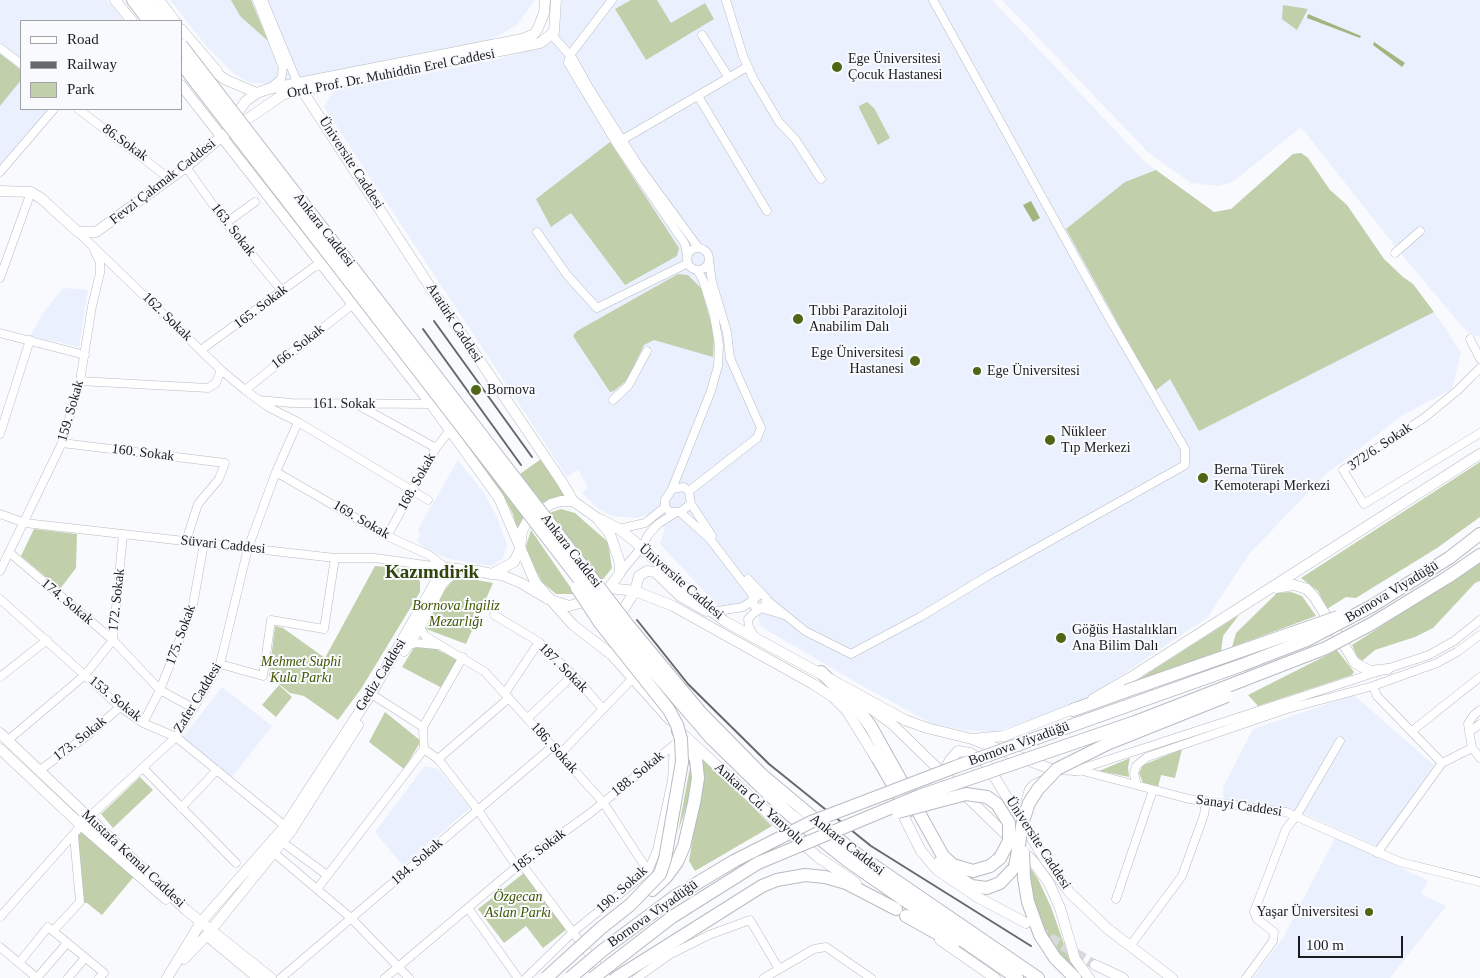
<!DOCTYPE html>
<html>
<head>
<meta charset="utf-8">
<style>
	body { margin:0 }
	#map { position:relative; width:1480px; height:978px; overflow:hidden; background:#f8fafd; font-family:"Times New Roman",serif }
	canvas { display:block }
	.legend { position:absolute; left:20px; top:20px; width:162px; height:90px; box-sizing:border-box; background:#f8fafd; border:1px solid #9fa1a4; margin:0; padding:6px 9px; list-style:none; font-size:15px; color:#1a1b1e }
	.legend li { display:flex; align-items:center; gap:10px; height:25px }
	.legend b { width:25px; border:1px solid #9fa1a4 }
	.scale { position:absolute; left:1298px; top:936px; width:105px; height:22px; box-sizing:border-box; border:2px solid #1a1b1e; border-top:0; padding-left:6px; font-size:15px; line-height:18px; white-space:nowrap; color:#1a1b1e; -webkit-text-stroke:4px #f8fafd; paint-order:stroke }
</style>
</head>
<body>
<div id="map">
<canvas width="1480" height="978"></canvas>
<ul class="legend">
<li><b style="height:6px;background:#fff"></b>Road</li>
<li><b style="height:6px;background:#67686b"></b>Railway</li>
<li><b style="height:14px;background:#c1d0ab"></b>Park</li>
</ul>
<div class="scale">100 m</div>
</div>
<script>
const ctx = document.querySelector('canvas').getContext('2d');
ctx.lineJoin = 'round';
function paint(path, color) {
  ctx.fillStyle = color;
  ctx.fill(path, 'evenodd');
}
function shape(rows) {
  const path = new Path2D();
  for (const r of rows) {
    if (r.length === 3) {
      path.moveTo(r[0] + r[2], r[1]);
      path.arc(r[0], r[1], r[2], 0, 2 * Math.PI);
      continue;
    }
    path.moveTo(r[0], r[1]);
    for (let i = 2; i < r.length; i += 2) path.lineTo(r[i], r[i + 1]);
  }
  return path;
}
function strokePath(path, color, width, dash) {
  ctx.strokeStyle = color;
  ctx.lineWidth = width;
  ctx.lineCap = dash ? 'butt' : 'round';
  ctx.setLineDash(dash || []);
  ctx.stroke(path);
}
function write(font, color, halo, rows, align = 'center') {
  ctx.font = font + ' "Times New Roman",serif';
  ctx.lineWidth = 4;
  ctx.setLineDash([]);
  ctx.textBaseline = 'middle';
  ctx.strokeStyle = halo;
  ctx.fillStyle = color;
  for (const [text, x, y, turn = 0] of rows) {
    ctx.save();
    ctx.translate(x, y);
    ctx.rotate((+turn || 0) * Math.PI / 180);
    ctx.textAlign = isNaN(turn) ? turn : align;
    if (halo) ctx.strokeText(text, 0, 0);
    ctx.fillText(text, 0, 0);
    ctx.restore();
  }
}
paint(shape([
	[0,0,107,0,124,21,21,21,21,109,54,109,0,169],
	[170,0,535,0,517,25,490,40,285,84,251,83,233,73,207,47],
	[562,0,992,0,1146,163,1214,212,1231,209,1293,154,1301,153,1308,158,1330,190,1347,205,1384,259,1403,277,1413,284,1439,319,1461,353,1452,389,1403,415,1325,475,1249,554,1208,617,1092,695,1052,714,994,732,963,730,933,724,859,684,760,626,759,617,744,604,720,608,660,544,665,528,648,514,637,518,612,516,600,510,582,493,588,488,578,469,567,477,324,107,333,91,490,61,547,45,559,35],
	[1002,0,1480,0,1480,337,1468,333,1406,260,1301,127,1234,181,1219,186,1191,183,1148,152],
	[63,288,88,290,79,347,30,336,43,313],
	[458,460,484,493,497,517,507,545,503,558,492,566,449,559,429,551,417,541,420,534,418,529],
	[222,687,272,726,232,777,182,738],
	[1354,695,1434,765,1378,847,1303,813,1223,800,1223,787,1253,729],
	[425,766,438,769,470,808,403,866,375,832],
	[1336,836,1428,881,1421,894,1446,906,1390,978,1253,978,1283,938]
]), '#eaf0fd');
paint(shape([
	[231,0,251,0,268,41,240,16],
	[631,0,657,0,671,23,705,3,714,19,646,60,615,9],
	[1283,5,1308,9,1297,30,1282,19],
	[0,54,21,70,21,80,0,106],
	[867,102,874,108,890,138,878,145,860,110,859,106],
	[610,142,679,248,677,256,625,285,571,213,551,227,536,199],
	[1301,153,1308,158,1330,190,1347,205,1384,259,1403,277,1413,284,1434,312,1199,431,1170,379,1155,391,1066,229,1125,182,1156,170,1214,212,1231,209,1293,154],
	[678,274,688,275,701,288,714,333,713,357,654,340,644,345,627,380,614,391,610,392,573,336,577,331],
	[393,345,525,518,517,531,513,514,504,497],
	[541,459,565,496,542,503,520,474],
	[1480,462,1480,517,1437,548,1356,598,1346,597,1327,609,1318,591,1301,578],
	[561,509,575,513,608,542,612,568,601,582,549,513],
	[34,529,77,534,76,568,60,589,21,556],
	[531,530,575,594,556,594,542,582,529,558,526,546],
	[1480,563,1480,581,1475,583,1433,628,1415,637,1375,650,1362,661,1357,656,1352,645],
	[375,566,400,568,415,573,420,582,420,592,361,689,338,720,304,696,290,693,269,676,275,626,283,628,325,658],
	[461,577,493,583,466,644,426,629,444,591,453,580],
	[1291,592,1302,596,1316,616,1232,647,1236,633,1277,593],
	[1239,615,1223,636,1221,653,1128,686],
	[415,646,432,647,458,660,442,688,402,667],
	[1337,650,1354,672,1352,675,1258,706,1248,695],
	[279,685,292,697,276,717,262,705],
	[385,712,421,741,404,769,369,742],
	[686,747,696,777,678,832,690,767,685,755],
	[1182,749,1175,778,1161,775,1158,787,1143,783,1139,773,1143,765],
	[699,754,772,826,695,871,689,861,703,776],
	[1130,758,1128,767,1129,777,1099,771],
	[140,777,153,790,113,828,101,814],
	[82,826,136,874,102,915,87,903,80,902,74,836],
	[1030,867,1038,879,1051,907,1070,961,1082,978,1078,978,1042,934,1026,883],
	[524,873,567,929,543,948,526,926,504,943,478,909]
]), '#c1d0ab');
paint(shape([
	[1308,14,1361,36,1360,38,1307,18],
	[1374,42,1405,63,1402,67,1373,45],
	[1031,201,1040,218,1033,222,1023,205]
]), '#a1b57f');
strokePath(shape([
	[1037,930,1095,965]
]), '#d7d9dc', 10, [10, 5]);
const minor = shape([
	[257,0,283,68,281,79,270,88],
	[263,0,298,84],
	[612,0,570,55,568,63,618,146,685,244,687,255],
	[726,0,743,56,753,78,779,122,795,139,821,179],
	[552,35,573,59,589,88,638,165,698,247],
	[702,35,729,78],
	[0,48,21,64],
	[698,96,767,211],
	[78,109,170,179],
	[622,140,747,67],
	[186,167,226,223,282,291],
	[0,172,54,109],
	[226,223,255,202],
	[78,232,221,370,245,390,268,407,298,422,428,500],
	[537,232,567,275,597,308,688,263],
	[698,259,11],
	[1395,253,1420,231],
	[0,278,31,192],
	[0,333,85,355],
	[1470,339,1480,359],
	[201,350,314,267,322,265],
	[1480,368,1458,390,1424,418,1343,470,1364,504,1480,433],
	[80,381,208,388,216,383,221,370],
	[245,390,353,304],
	[259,400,291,403,431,404],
	[613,400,628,386,647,351],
	[356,404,436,448],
	[0,434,30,340],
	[62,443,225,463,219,479,198,504,186,541],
	[276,472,387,536,429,555,445,567],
	[672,489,711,391,718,366,719,345,714,315,703,280,697,270],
	[689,491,757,438,761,428,730,358,727,332,712,282,709,261],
	[691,504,712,536],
	[680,512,710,539,752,594,753,600,743,607,712,612],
	[0,514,25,523,335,558,375,558,447,568],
	[619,529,645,523,665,507,665,500,672,489,684,487,689,491,691,504,680,512,670,512,665,507],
	[387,536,436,448,450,430],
	[10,553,113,640,160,690,193,708],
	[0,571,62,443,80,381,92,306,100,273,100,262,94,250],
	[620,573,642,547,648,535,658,524,675,513],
	[748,579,766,598,765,606,759,608,754,606,753,600,760,594],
	[0,599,120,707,143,723,176,737,285,826],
	[767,600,805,631,851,654,920,617,991,574,1185,465,1185,449,1104,309,933,0],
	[494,615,539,642,573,675,603,709],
	[420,627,425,636,485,672,603,802,648,871],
	[755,637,749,627,748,619,754,613,761,608,784,615],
	[407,646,416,643,437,645],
	[220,664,263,676,271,620,324,629,335,558],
	[0,677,47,640],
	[1373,686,1377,696,1442,763],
	[505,693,539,642],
	[376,697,423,727],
	[1480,710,1473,716,1468,724,1472,748,1480,758],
	[528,718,573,675],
	[143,723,160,690,193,605,204,543],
	[1412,731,1480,677],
	[1469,732,1480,724],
	[7,741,85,675,113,640,123,534],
	[424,749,438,759,478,810,517,867],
	[560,754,633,678],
	[438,759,509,698],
	[143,768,236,863],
	[40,770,88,735,120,707],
	[1079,770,1189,799,1286,812,1400,862,1480,882],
	[1074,771,1429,655,1454,641,1480,620],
	[1137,785,1134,774,1136,766,1147,757,1287,709,1373,686,1437,663,1457,652,1480,635],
	[1024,806,1029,789,1034,784,1044,779],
	[181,808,217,770],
	[282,842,327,875],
	[273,852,351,918,409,978],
	[1377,853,1442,763,1472,748],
	[521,863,607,978],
	[317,889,424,749,423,727,463,657],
	[1116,899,1153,790],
	[468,908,518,978],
	[0,917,88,818,176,737,220,664,248,548,276,472,298,422],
	[53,931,104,973,99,978],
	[1130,946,1182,876,1204,815,1206,801],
	[0,947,37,978],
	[19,963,48,927,53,931,80,902,74,836],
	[37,978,67,943],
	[68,978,85,958],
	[281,978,553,746],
	[385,978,521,863,589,814,674,745],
	[526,978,573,932,648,871,657,850,672,780,674,745],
	[637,978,669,955,709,935,750,920,779,969],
	[764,978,814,949,826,947,871,978],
	[1246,978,1273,941,1274,932,1257,919,1254,912,1286,829,1297,815,1340,741]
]);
const major = shape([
	[115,0,132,21],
	[159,0,175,21],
	[181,29,217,71],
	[196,73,206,69,212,70,226,80,257,93],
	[298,84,434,293,562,482,573,501],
	[181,85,431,404,499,498,535,582,573,625,612,655,670,720],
	[231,121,246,101,257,93,268,89,522,39,534,34,538,28,544,13,545,0],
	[0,191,31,192,42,199,78,232,96,232,186,167,221,137,284,94,540,43,554,32,556,0],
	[600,519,619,529,634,541,712,612,726,622,905,720,927,728,972,739,1051,769,1079,770],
	[609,588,635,591,673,606,813,684,833,697,847,711,876,758],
	[1276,588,1294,585,1307,589,1315,598,1355,663,1370,671,1388,669],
	[617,620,635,591,639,576,647,571,655,572,680,596,706,611],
	[404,651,420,627,443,582,458,570],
	[1093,699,1133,676,1480,454],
	[861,701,892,724,1033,861,1049,883,1060,908,1075,959,1089,978],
	[0,733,186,910,271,978],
	[685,736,787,831,818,857,856,883],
	[972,739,1004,736,1078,707],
	[0,749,82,826,166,899],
	[948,774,947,766,950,760,958,751,970,753,986,763,1044,858,1070,893,1108,929,1172,978],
	[898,805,921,851,937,870,979,898,1026,923],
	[211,939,258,978],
	[940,940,995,978],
	[184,959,207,935,291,831,358,725],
	[1095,965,1123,978],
	[167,978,201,922,285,826,371,694,442,571,447,568,478,571,492,574,502,575,521,583,548,599,569,606,587,601,609,588,620,573,620,563,610,534,597,518,573,501,561,501,551,504,528,520,522,531,520,549,514,562,492,574]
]);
const highway = shape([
	[133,0,149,21],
	[146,0,163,21],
	[1448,577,1480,555],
	[1372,606,1449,558,1480,534],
	[821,672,857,707,871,727,943,856,953,865,973,871,990,866,1000,858],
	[1073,710,1126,691],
	[874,752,908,811],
	[761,774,854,852,1038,978],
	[755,781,788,813,848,861,1017,978],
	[939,863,971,886,987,888,1000,883,1015,867],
	[1024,878,1028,902,1040,935,1055,958,1075,978],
	[652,890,666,877,677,862,684,846,694,803,698,778,696,759,678,731],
	[906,916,954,943],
	[616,978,762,886,777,880,805,875,825,877,846,883,896,909]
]);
strokePath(minor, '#b7bbc3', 9);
strokePath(major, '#b7bbc3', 11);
strokePath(highway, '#b7bbc3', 14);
strokePath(minor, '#fff', 8);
strokePath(major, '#fff', 10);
strokePath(highway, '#fff', 12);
strokePath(shape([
	[434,321,532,457],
	[423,329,521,465],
	[637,620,688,684,769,764,871,846,1031,946]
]), '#67686b', 2);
const highwayBridge = shape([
	[181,45,628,625,701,713,761,774],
	[181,63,620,632,711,738,755,781],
	[1126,691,1338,617],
	[898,812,966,794,987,797,997,804,1009,823,1009,841,1000,858],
	[1023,852,1024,878],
	[1015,867,1023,821,1029,803,1038,789,1057,769,1107,744,1227,696],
	[546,978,601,928,630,905,660,874,665,859,682,762,681,739,677,725,669,710,600,623,577,588],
	[570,978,603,950,674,897,734,861,811,822,955,767,1242,665,1307,640,1372,606],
	[593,978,672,917,758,863,919,796,1135,722,1326,648,1373,623,1448,577]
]);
strokePath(highwayBridge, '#b7bbc3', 14, []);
strokePath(highwayBridge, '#fff', 12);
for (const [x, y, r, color] of [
	[837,67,6,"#4e6615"],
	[798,319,6,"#4e6615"],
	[915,361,6,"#4e6615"],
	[977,371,5,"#4e6615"],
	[476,390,6,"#4e6615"],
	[1050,440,6,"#4e6615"],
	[1203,478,6,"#4e6615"],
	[1061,638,6,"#4e6615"],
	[1369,912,5,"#4e6615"]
]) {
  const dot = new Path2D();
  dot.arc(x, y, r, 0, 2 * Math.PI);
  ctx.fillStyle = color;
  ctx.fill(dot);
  strokePath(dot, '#f8fafd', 2);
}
write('14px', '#1a1b1e', '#f8fafd', [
	["Ege Üniversitesi",848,59],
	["Çocuk Hastanesi",848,75],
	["Tıbbi Parazitoloji",809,311],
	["Anabilim Dalı",809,327],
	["Ege Üniversitesi",904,353,"right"],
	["Hastanesi",904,369,"right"],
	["Ege Üniversitesi",987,371],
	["Bornova",487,390],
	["Nükleer",1061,432],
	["Tıp Merkezi",1061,448],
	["Berna Türek",1214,470],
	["Kemoterapi Merkezi",1214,486],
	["Göğüs Hastalıkları",1072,630],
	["Ana Bilim Dalı",1072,646],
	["Yaşar Üniversitesi",1359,912,"right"]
], 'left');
write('14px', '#1a1b1e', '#f8fafd', [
	["Ord. Prof. Dr. Muhiddin Erel Caddesi",391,74,-11],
	["86.Sokak",125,143,36],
	["Üniversite Caddesi",351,163,57],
	["Fevzi Çakmak Caddesi",163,182,-38],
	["163. Sokak",233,230,52],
	["Ankara Caddesi",324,230,52],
	["165. Sokak",261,307,-37],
	["162. Sokak",167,317,44],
	["Atatürk Caddesi",454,323,57],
	["166. Sokak",298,347,-38],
	["161. Sokak",344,404],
	["159. Sokak",71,411,-74],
	["372/6. Sokak",1380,447,-34],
	["160. Sokak",143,453,7],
	["168. Sokak",417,482,-61],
	["169. Sokak",361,520,30],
	["Süvari Caddesi",223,545,6],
	["Ankara Caddesi",571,551,52],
	["Üniversite Caddesi",681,582,41],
	["Bornova Viyadüğü",1392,592,-31],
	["172. Sokak",117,600,-84],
	["174. Sokak",67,602,40],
	["175. Sokak",181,635,-70],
	["187. Sokak",563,668,45],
	["Gediz Caddesi",381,675,-58],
	["Zafer Caddesi",198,698,-59],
	["153. Sokak",115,699,39],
	["173. Sokak",80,739,-38],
	["Bornova Viyadüğü",1019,744,-20],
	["186. Sokak",554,748,48],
	["188. Sokak",638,774,-39],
	["Ankara Cd. Yanyolu",759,804,42],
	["Sanayi Caddesi",1239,806,8],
	["Üniversite Caddesi",1038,843,57],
	["Ankara Caddesi",847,845,38],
	["185. Sokak",539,851,-37],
	["Mustafa Kemal Caddesi",133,859,43],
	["184. Sokak",417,862,-41],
	["190. Sokak",622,890,-42],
	["Bornova Viyadüğü",653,914,-35]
]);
write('italic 14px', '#405700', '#f8fafd', [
	["Bornova İngiliz",456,606],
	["Mezarlığı",456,622],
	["Mehmet Suphi",301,662],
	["Kula Parkı",301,678],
	["Özgecan",518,897],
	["Aslan Parkı",518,913]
]);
write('bold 19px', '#32430b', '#f8fafd', [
	["Kazımdirik",432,573]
]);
</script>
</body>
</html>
